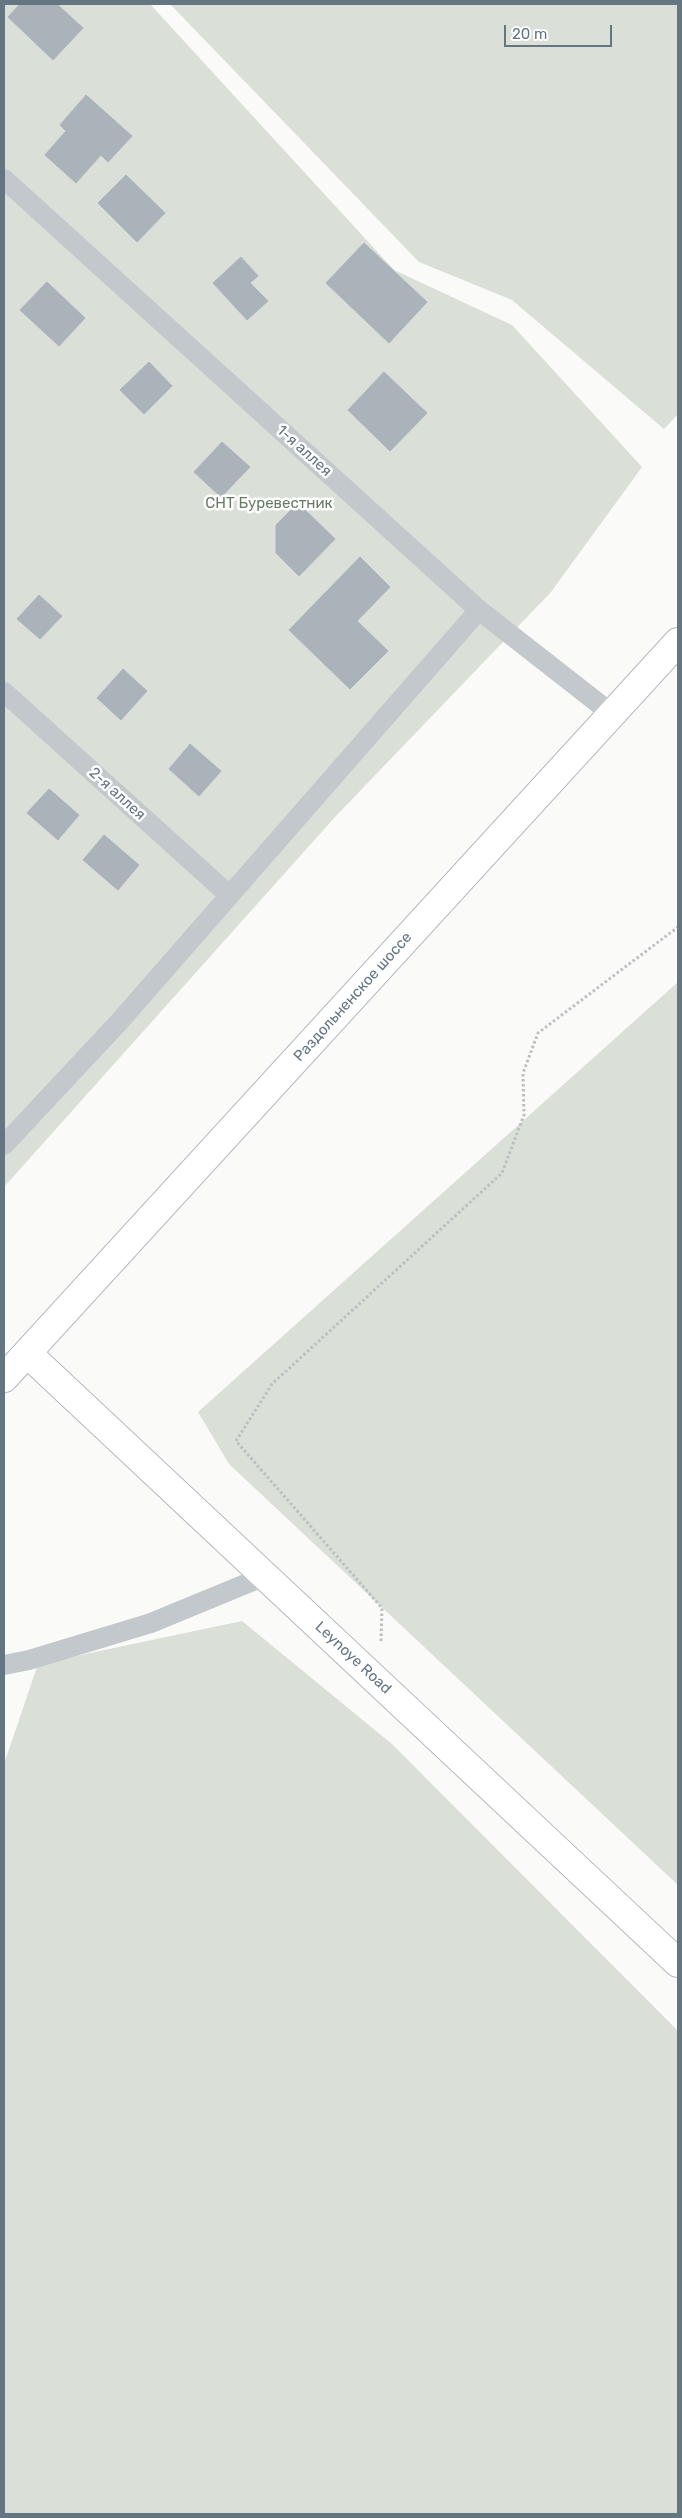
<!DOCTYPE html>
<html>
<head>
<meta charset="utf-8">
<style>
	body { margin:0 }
	#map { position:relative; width:682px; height:2518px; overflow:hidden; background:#fafaf8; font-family:Rubik,sans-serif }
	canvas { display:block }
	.frame { position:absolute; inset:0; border:5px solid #657683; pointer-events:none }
	.scale { position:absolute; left:504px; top:25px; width:108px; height:22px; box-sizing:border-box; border:2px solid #657683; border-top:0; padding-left:6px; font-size:15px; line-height:18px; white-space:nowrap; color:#657683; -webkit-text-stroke:4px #fff; paint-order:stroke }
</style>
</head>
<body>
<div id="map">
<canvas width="682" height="2518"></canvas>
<div class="frame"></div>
<div class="scale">20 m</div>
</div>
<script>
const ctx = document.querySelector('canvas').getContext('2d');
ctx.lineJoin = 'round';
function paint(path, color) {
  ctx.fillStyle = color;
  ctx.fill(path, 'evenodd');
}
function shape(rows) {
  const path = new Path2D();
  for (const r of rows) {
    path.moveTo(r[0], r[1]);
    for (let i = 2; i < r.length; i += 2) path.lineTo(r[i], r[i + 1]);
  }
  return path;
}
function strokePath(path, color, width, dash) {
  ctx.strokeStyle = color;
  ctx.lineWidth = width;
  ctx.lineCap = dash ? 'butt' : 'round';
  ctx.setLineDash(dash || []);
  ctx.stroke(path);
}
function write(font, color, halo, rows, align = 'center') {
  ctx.font = font + ' Rubik,sans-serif';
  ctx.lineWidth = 5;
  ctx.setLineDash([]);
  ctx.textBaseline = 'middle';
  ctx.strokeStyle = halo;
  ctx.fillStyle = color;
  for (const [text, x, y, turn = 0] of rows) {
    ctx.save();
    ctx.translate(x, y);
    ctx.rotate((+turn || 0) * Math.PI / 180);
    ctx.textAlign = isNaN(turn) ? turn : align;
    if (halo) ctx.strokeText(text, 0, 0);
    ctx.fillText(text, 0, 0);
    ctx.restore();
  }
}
paint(shape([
	[4,4,150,4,394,270,512,325,642,467,551,592,335,817,4,1187],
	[170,4,678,4,678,414,664,429,512,300,419,262],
	[678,982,678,1885,229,1464,198,1412],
	[242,1621,392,1744,678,2031,678,2514,4,2514,4,1764,38,1664]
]), '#dadfd7');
const building = shape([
	[19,4,58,4,84,28,53,61,7,17,19,4],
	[86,94,133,136,108,163,101,156,76,184,44,155,65,131,59,125,86,94],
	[126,174,166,213,137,243,97,203,126,174],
	[364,242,428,302,389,344,325,283,364,242],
	[241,256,259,276,251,283,269,301,247,321,212,283,241,256],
	[47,281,86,318,59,347,19,310,47,281],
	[149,361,173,386,144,415,119,390,149,361],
	[384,371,428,413,390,452,347,410,384,371],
	[222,441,251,467,221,498,193,472,222,441],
	[298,502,336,539,299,577,275,553,275,525,298,502],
	[360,556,391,587,358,621,389,651,350,690,288,630,360,556],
	[39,594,63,616,40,640,16,619,39,594],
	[123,668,148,691,121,721,96,698,123,668],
	[190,743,222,771,199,797,168,769,190,743],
	[49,788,80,815,58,841,26,813,49,788],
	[104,834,140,865,118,891,82,860,104,834]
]);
paint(building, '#aab3b9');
strokePath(building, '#dcdcda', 1);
const secondary = shape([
	[27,1353,678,1963],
	[4,1378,678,642]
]);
strokePath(secondary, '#b3babf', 30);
strokePath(shape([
	[381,1641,382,1608,236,1441,272,1384,502,1173,524,1115,523,1073,538,1033,678,927]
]), '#bbbfc2', 3, [2.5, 2.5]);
strokePath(shape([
	[4,179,479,610,612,714],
	[4,692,229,895],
	[4,1145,119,1022,479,610],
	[4,1665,29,1660,151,1623,265,1576]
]), '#c3c8cc', 20);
strokePath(secondary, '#fff', 28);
write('15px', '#657683', '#fff', [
	["1-я аллея",304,451,42],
	["2-я аллея",117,794,42],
	["Раздольненское шоссе",353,997,-48],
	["Leynoye Road",353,1658,43]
]);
write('15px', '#687a64', '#fff', [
	["СНТ Буревестник",269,504]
]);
</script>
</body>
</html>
